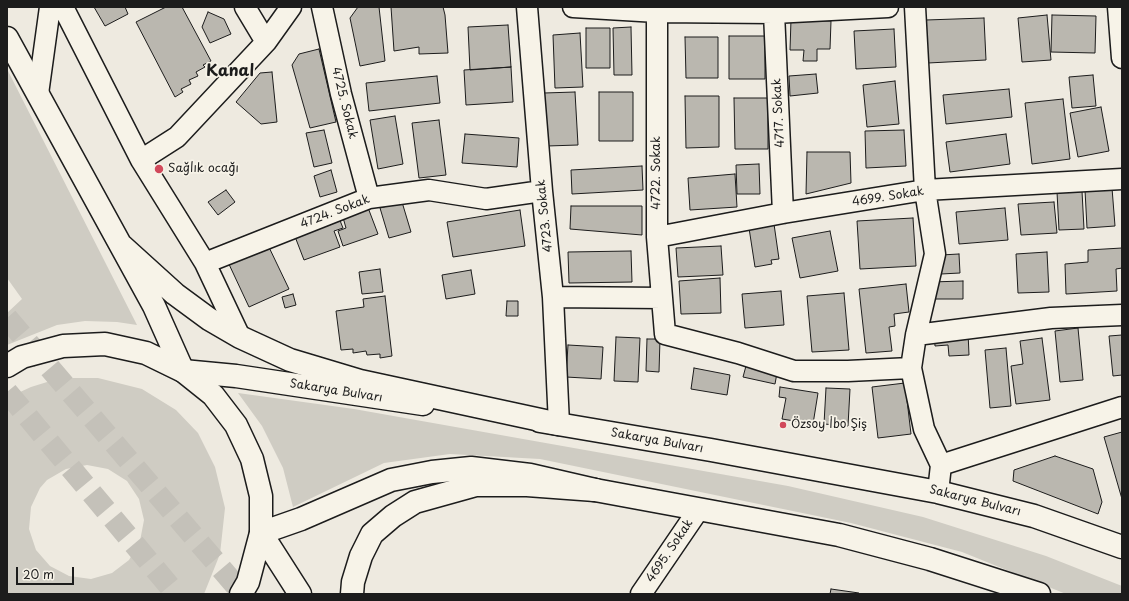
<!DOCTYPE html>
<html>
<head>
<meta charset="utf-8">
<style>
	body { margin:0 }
	#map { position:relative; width:1129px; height:601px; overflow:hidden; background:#eeeae0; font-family:"Playpen Sans",sans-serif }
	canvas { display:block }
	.frame { position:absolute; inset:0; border:8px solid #1c1c1c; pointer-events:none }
	.scale { position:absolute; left:16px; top:567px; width:58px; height:18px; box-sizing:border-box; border:2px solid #1c1c1c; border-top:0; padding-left:5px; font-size:12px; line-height:14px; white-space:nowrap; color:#1c1c1c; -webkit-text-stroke:3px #f7f3e8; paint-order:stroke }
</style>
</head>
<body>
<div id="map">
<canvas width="1129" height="601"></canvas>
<div class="frame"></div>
<div class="scale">20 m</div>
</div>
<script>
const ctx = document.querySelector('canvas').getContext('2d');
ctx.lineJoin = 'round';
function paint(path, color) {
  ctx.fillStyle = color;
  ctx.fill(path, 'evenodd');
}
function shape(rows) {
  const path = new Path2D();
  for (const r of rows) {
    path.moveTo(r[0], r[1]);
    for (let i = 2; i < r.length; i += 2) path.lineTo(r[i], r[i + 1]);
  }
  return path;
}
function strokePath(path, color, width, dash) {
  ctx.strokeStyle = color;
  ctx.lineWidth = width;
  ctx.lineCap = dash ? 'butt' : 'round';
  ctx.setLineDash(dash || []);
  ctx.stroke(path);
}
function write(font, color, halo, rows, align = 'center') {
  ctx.font = font + ' "Playpen Sans",sans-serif';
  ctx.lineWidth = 3.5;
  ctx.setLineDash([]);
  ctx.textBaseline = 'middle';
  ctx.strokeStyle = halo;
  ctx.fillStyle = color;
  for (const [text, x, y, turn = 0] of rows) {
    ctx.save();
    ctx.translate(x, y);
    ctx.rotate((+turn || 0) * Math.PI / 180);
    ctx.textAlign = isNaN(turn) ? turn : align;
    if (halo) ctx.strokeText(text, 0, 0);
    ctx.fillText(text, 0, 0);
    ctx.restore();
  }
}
paint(shape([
	[7,69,137,325,117,322,85,321,57,325,7,345,7,313,22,299,7,278],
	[60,378,98,378,142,389,176,410,198,433,215,467,225,508,220,554,204,594,7,594,7,398,31,387],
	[87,465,108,469,127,481,139,499,144,520,140,541,129,560,112,573,91,579,69,576,50,566,36,550,29,529,31,507,40,488,47,480,66,469],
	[238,393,354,409,788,486,923,517,1046,556,1122,586,1122,594,1066,594,962,552,851,523,540,459,450,454,384,463,293,507,283,468,262,426]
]), '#cfccc3');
const building = shape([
	[94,7,125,7,128,14,105,26,94,7],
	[166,7,182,7,211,61,203,65,205,67,196,72,198,76,189,80,191,84,181,89,183,92,175,97,136,22,166,7],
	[358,7,379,7,385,61,360,66,350,18,358,7],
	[391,7,443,7,445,15,448,53,419,54,419,47,394,51,391,7],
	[208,12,224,19,231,34,210,43,202,27,208,12],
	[1047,15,1051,60,1022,62,1018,18,1047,15],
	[1052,15,1096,16,1095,53,1051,52,1052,15],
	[984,18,986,60,928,63,926,20,984,18],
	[791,20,831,21,830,49,817,49,817,61,803,61,804,50,790,50,791,20],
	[508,25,511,67,470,70,468,27,508,25],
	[631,27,632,75,614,75,613,28,631,27],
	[586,28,610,28,610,68,586,68,586,28],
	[894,29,896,67,856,69,854,31,894,29],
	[580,33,583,87,555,88,553,35,580,33],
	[729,36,765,36,765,79,729,79,729,36],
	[685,37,718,37,718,78,686,78,685,37],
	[319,49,336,122,310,128,292,65,299,54,319,49],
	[511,67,513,102,466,105,464,70,511,67],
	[272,72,277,122,261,124,236,102,260,73,272,72],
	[816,74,818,93,790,96,789,76,816,74],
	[1093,75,1096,106,1072,108,1069,77,1093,75],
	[437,76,440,103,369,111,366,83,437,76],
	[895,81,899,124,867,127,863,85,895,81],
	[1009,89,1012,117,946,124,943,95,1009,89],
	[575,92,578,145,547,146,544,93,575,92],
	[599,92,633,92,633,141,599,141,599,92],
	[685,96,719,96,719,147,686,148,685,96],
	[734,98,768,98,768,149,735,149,734,98],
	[1063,99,1070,159,1032,164,1025,103,1063,99],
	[1101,107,1109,151,1078,157,1070,113,1101,107],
	[395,116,403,164,378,169,370,120,395,116],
	[439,120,446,175,419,178,412,123,439,120],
	[324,130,332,163,314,167,306,133,324,130],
	[904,130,906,166,866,168,865,131,904,130],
	[465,134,519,138,517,167,462,163,465,134],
	[1006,134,1010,164,950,172,946,142,1006,134],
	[807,152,850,152,851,183,806,194,807,152],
	[759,164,760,194,737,194,736,165,759,164],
	[642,166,643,190,572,194,571,170,642,166],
	[331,170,337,192,320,197,314,176,331,170],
	[735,174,737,207,690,210,688,178,735,174],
	[1112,188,1115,226,1087,228,1085,190,1112,188],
	[226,190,235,202,218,215,208,202,226,190],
	[1082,191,1084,229,1059,230,1057,192,1082,191],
	[402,202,411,232,389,238,380,208,402,202],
	[1054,202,1057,233,1021,235,1018,204,1054,202],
	[367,205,378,234,343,246,338,231,346,228,342,214,367,205],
	[571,206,642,206,642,235,570,229,571,206],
	[1005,208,1008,240,959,244,956,212,1005,208],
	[520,210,525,246,453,257,447,222,520,210],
	[339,218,343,228,334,231,340,247,304,260,294,234,339,218],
	[913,218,916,266,860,269,857,221,913,218],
	[774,224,779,259,771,260,772,264,755,267,749,228,774,224],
	[830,231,838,271,800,278,792,238,830,231],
	[266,241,289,289,249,307,227,260,266,241],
	[721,246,723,275,678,277,676,248,721,246],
	[1122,248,1122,268,1116,269,1117,291,1066,294,1065,264,1088,262,1088,250,1122,248],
	[631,251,632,282,569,283,568,252,631,251],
	[1047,252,1049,292,1018,293,1016,254,1047,252],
	[959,254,960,273,941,274,941,255,959,254],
	[380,269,383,292,362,294,359,272,380,269],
	[471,270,475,294,446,299,442,275,471,270],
	[720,278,721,313,681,314,679,281,720,278],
	[963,281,963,299,931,299,931,282,963,281],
	[906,284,909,312,894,314,895,326,889,327,892,351,866,353,859,289,906,284],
	[781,291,784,325,745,328,742,294,781,291],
	[844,293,849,350,812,352,807,296,844,293],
	[293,294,296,305,285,308,282,297,293,294],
	[385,296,392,356,380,358,380,354,367,355,366,351,353,353,353,349,341,350,336,311,364,307,363,299,385,296],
	[507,301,518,301,518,316,506,316,507,301],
	[1078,328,1083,380,1060,382,1055,331,1078,328],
	[968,332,969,355,949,356,948,345,935,346,934,333,968,332],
	[1122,335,1122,375,1113,376,1109,336,1122,335],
	[616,337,640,338,638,382,614,381,616,337],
	[1042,338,1050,400,1016,404,1011,366,1023,364,1020,341,1042,338],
	[647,339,660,339,659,372,646,371,647,339],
	[568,345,603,347,601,379,566,377,568,345],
	[1006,348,1011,406,990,408,985,350,1006,348],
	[746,366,777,373,775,384,743,377,746,366],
	[694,368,730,375,727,395,691,389,694,368],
	[905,383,911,434,878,438,872,387,905,383],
	[780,387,818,393,813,424,782,419,786,398,779,397,780,387],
	[826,388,850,389,848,426,824,424,826,388],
	[1122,432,1122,499,1104,437,1122,432],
	[1055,456,1093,469,1102,502,1098,514,1013,481,1014,470,1055,456],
	[831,589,859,593,859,594,830,594,831,589]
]);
paint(building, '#bab7af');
strokePath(building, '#1c1c1c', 1);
strokePath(shape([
	[7,318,243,594],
	[7,392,176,594]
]), '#c4c1b9', 22, [22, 11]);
const minor = shape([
	[63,7,141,160,205,263,240,337],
	[245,7,266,42],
	[322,7,341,94,369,198],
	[527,7,542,191,553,297,559,424],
	[573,7,657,12,774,13,888,7],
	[915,7,925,190,935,254,916,335,911,368,924,429,941,465],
	[1118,7,1122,58],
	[657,12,657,237,665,334,738,353,794,371,848,371,911,368],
	[774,13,783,213],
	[38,94,50,7],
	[141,160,177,137,266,42,291,7],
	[657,237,783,213,925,190,1122,179],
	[205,263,369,198,429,190,486,199,542,191],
	[553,297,662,298],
	[916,335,1051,318,1122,315],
	[938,492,941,465,1122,407],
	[641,594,699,509]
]);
const primary = shape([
	[183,371,236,376,423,404],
	[540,421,711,450,938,492,1034,516,1122,547],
	[261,533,301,519,391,480,432,472,471,468,530,475,595,490,839,535,930,559,1039,594]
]);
const trunk = shape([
	[7,38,154,306,183,371],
	[122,246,175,294,209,319,240,337,290,360,360,381,559,424],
	[7,366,22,357,63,346,105,344,146,353,183,371,213,395,236,425,252,459,261,496,261,533,248,582,241,594],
	[261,533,300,594],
	[352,594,353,582,361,556,372,534,393,516,415,502,476,485,527,485,595,490]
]);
strokePath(minor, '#1c1c1c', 23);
strokePath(primary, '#1c1c1c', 25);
strokePath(trunk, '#1c1c1c', 25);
strokePath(minor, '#f7f3e8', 20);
strokePath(primary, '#f7f3e8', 22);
strokePath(trunk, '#f7f3e8', 22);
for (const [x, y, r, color] of [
	[159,169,5,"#d1495b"],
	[783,425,4,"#d1495b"]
]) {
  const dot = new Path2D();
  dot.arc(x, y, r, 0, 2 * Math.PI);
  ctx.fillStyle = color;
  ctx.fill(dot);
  strokePath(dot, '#f7f3e8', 1.5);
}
write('12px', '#1c1c1c', '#f7f3e8', [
	["4725. Sokak",344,103,76],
	["4717. Sokak",779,113,-93],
	["4722. Sokak",657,173,-90],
	["4699. Sokak",888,197,-9],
	["4724. Sokak",335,212,-21],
	["4723. Sokak",545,216,-96],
	["Sakarya Bulvarı",336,391,9],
	["Sakarya Bulvarı",657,441,10],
	["Sakarya Bulvarı",975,501,14],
	["4695. Sokak",670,551,-56]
]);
write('12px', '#1c1c1c', '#f7f3e8', [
	["Sağlık ocağı",168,169],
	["Özsoy İbo Şiş",791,425]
], 'left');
write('bold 16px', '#1c1c1c', '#f7f3e8', [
	["Kanal",230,72]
]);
</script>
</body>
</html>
